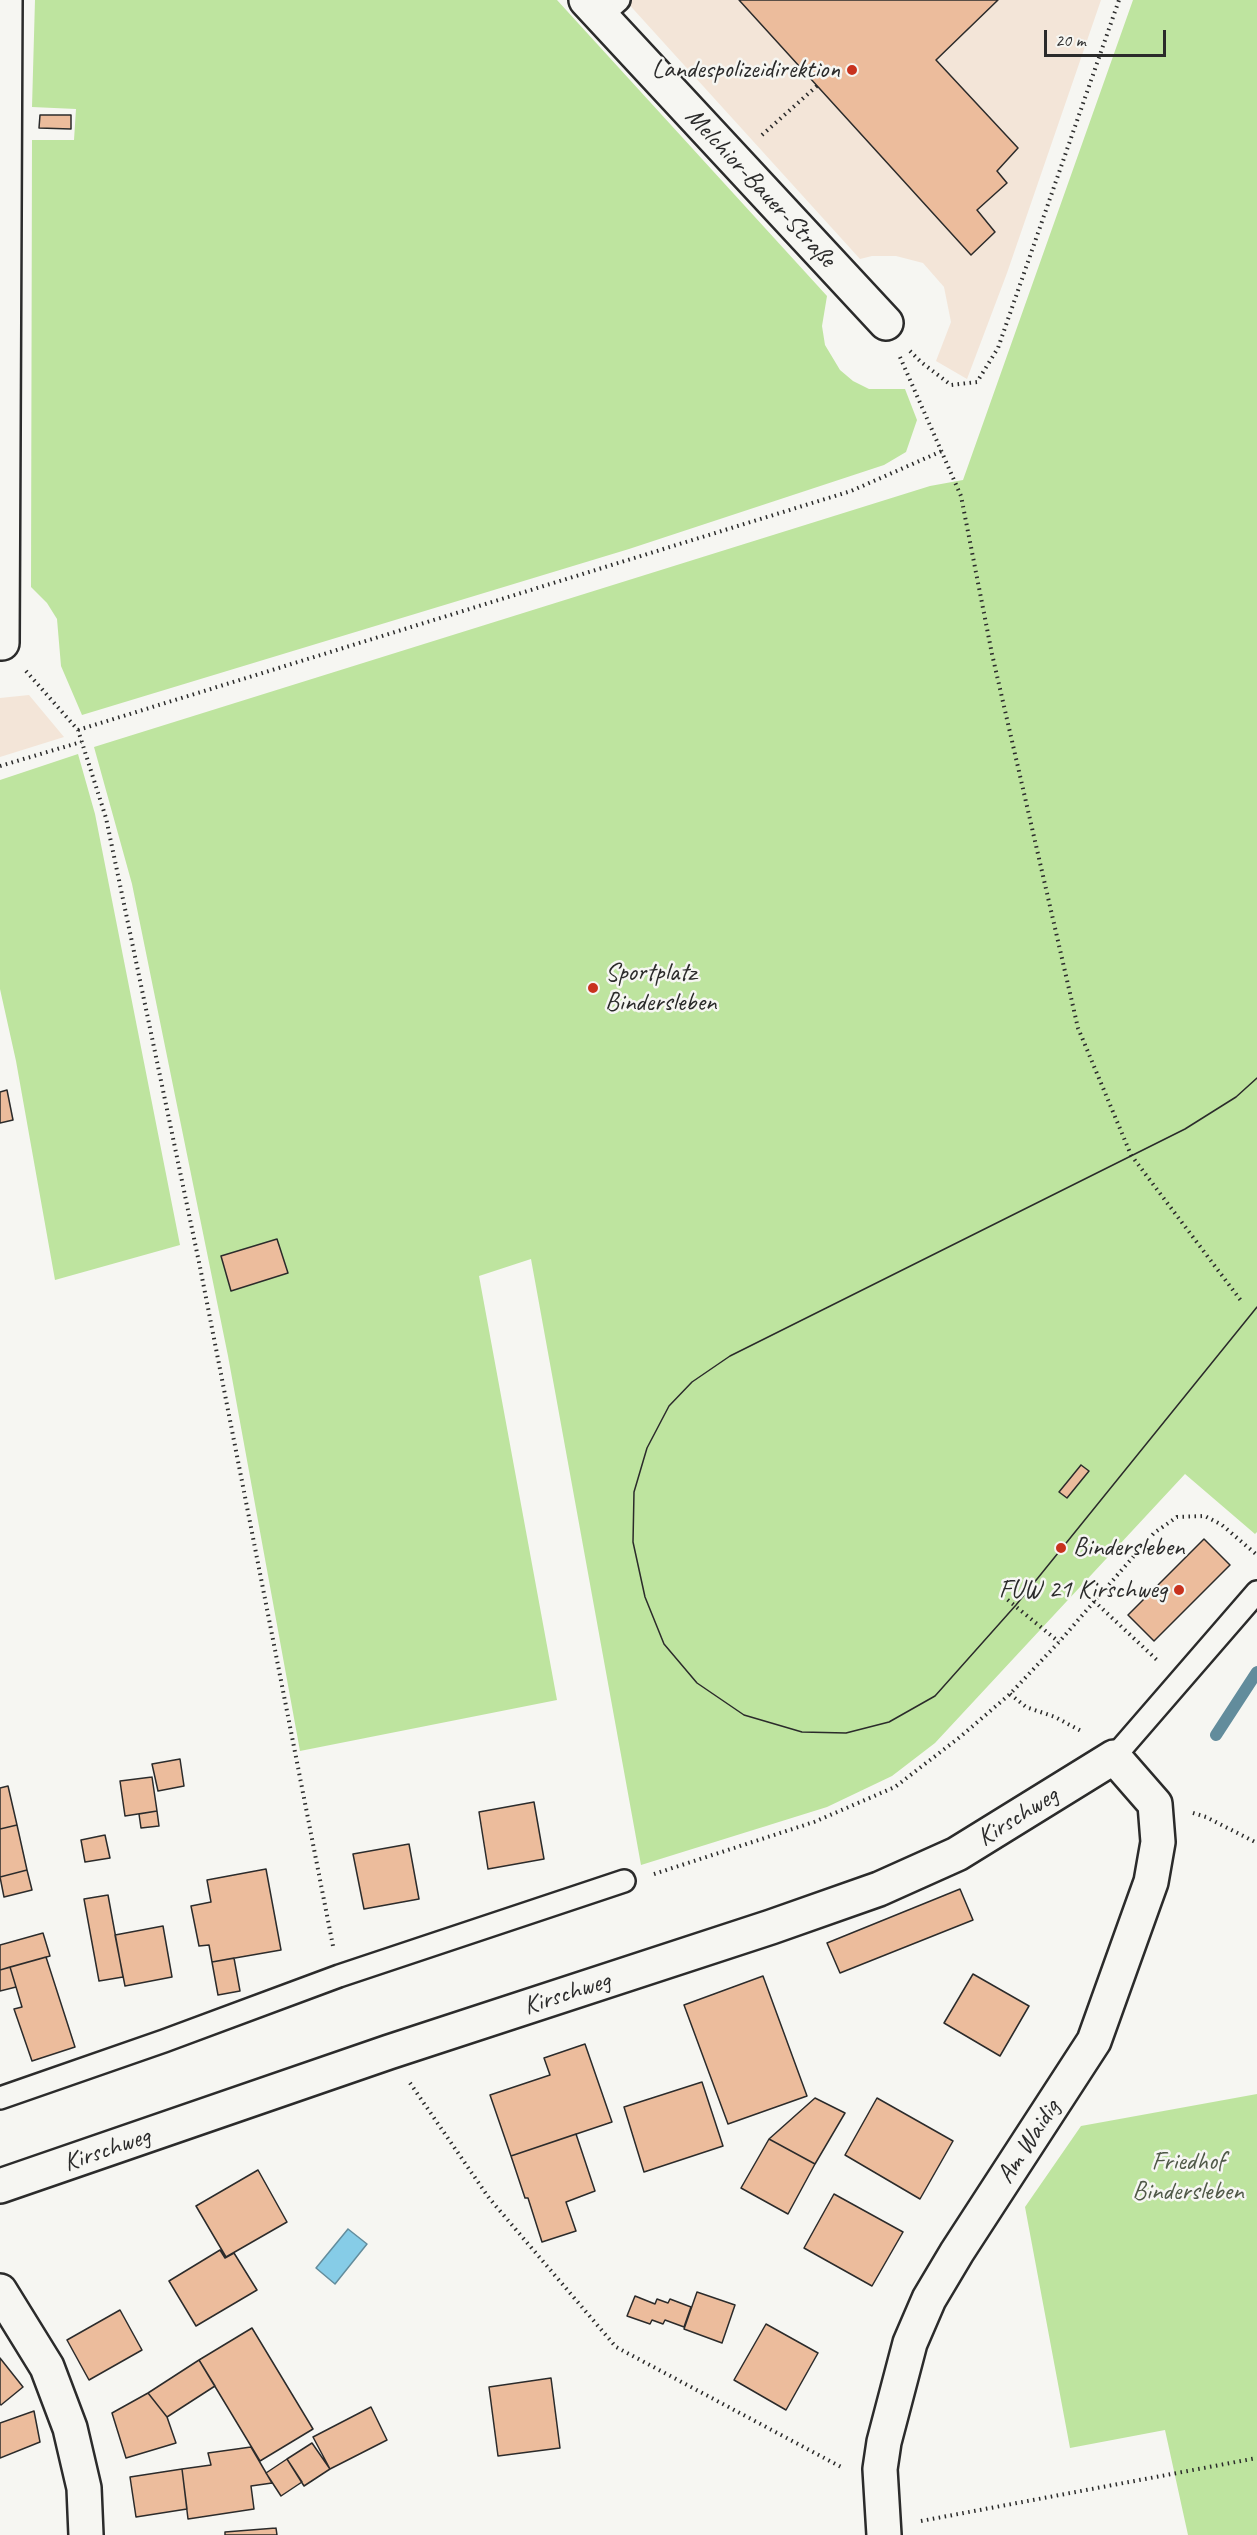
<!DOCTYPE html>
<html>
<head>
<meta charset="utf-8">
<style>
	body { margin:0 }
	#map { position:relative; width:1257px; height:2535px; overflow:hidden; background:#f6f6f2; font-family:Caveat,sans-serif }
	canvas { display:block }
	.scale { position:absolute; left:1044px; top:30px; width:122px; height:27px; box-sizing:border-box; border:3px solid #2b2b2b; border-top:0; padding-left:8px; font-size:18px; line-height:21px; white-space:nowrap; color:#2b2b2b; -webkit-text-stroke:4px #f6f6f2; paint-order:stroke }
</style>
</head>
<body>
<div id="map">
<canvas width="1257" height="2535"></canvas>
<div class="scale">20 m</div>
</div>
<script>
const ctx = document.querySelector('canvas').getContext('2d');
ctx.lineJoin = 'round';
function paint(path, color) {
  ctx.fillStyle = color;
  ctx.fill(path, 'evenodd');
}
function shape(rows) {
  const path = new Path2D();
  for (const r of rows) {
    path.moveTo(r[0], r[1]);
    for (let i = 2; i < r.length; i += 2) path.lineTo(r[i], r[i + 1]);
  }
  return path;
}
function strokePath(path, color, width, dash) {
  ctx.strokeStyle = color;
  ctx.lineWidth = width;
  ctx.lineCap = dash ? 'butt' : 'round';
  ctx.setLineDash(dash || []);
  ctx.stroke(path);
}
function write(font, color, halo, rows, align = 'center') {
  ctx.font = font + ' Caveat,sans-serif';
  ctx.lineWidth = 5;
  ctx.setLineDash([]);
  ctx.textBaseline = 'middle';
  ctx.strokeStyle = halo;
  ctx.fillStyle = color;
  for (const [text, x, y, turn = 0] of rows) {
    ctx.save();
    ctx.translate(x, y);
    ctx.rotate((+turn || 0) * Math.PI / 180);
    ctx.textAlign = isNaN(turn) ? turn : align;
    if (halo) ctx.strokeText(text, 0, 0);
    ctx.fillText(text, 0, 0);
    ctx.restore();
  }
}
paint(shape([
	[625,0,1101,0,1007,273,967,379,936,361,951,322,944,287,923,263,896,256,872,256,860,259],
	[29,695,64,737,0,757,0,698]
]), '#f3e5d8');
paint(shape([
	[35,0,557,0,827,296,822,326,825,345,840,370,853,381,869,389,905,389,917,420,906,452,884,465,629,549,82,715,61,666,57,619,47,603,31,587,32,140,74,140,76,109,32,107],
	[1133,0,1257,0,1257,1532,1255,1534,1185,1474,935,1743,892,1776,827,1807,641,1865,531,1259,479,1276,557,1700,300,1751,228,1356,132,884,94,747,930,486,963,480],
	[78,754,95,814,180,1245,55,1280,16,1061,0,989,0,780],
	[1257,2094,1257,2535,1188,2535,1165,2430,1070,2448,1025,2207,1081,2126]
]), '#bee49f');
const water = shape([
	[348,2229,367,2244,335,2284,316,2268,348,2229]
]);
paint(water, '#86cce7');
strokePath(water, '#628c9c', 1.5);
strokePath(shape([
	[1216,1735,1257,1672]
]), '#628c9c', 12);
const building = shape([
	[739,0,998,0,936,60,1018,148,997,171,1007,183,977,210,995,232,971,255,739,0],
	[40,115,71,115,71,129,39,128,40,115],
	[7,1090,13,1120,0,1123,0,1092,7,1090],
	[277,1239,288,1273,231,1291,221,1256,277,1239],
	[1081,1465,1089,1471,1067,1498,1059,1492,1081,1465],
	[1204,1539,1230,1565,1154,1641,1128,1615,1204,1539],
	[180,1759,184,1786,158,1791,152,1764,180,1759],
	[152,1777,157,1811,125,1816,120,1781,152,1777],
	[8,1786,17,1825,0,1829,0,1788,8,1786],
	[534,1802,544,1859,488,1869,479,1812,534,1802],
	[157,1811,159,1826,141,1828,139,1814,157,1811],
	[17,1825,27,1870,0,1877,0,1829,17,1825],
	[105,1835,110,1858,85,1862,81,1840,105,1835],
	[409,1844,419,1899,364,1909,353,1854,409,1844],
	[266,1869,281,1950,212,1962,209,1945,199,1946,191,1906,211,1902,207,1880,266,1869],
	[27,1870,32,1890,4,1897,0,1877,27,1870],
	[960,1889,973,1920,840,1973,827,1943,960,1889],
	[108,1895,123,1977,99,1981,84,1899,108,1895],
	[163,1926,172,1977,125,1986,115,1935,163,1926],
	[43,1933,50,1956,0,1970,0,1945,43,1933],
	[46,1957,75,2047,32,2061,14,2009,22,2007,10,1967,46,1957],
	[234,1958,240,1991,218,1995,212,1962,234,1958],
	[10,1967,16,1987,0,1991,0,1970,10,1967],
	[973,1974,1029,2006,1000,2056,944,2023,973,1974],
	[763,1976,807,2096,728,2124,684,2005,763,1976],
	[585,2044,612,2122,511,2156,490,2095,550,2075,544,2058,585,2044],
	[702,2082,723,2146,644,2172,624,2107,702,2082],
	[815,2098,845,2113,815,2164,769,2139,815,2098],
	[877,2098,953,2141,920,2199,845,2155,877,2098],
	[576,2134,595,2191,566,2202,576,2231,542,2242,528,2198,525,2198,511,2156,576,2134],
	[769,2139,815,2164,788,2214,741,2188,769,2139],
	[258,2170,287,2222,226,2257,196,2206,258,2170],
	[834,2194,903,2232,872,2286,804,2248,834,2194],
	[220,2250,225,2258,234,2253,257,2290,196,2326,169,2281,220,2250],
	[697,2292,735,2305,722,2343,684,2329,697,2292],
	[635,2296,655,2304,657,2299,668,2303,670,2299,691,2307,684,2327,665,2320,663,2324,652,2320,650,2324,627,2316,635,2296],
	[120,2310,142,2350,89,2380,67,2340,120,2310],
	[766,2324,818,2353,786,2410,734,2380,766,2324],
	[252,2328,313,2429,260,2461,199,2360,252,2328],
	[0,2358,23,2387,1,2405,0,2404,0,2358],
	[199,2360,215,2386,167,2417,148,2393,199,2360],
	[551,2378,560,2448,498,2456,489,2387,551,2378],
	[148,2393,167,2417,176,2443,126,2458,112,2413,148,2393],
	[371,2407,387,2440,330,2469,313,2437,371,2407],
	[34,2411,40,2442,0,2458,0,2423,34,2411],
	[312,2443,330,2469,304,2486,287,2459,312,2443],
	[251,2447,272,2483,251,2486,254,2509,188,2519,182,2469,211,2465,208,2453,251,2447],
	[287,2459,302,2482,281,2496,266,2473,287,2459],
	[182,2469,187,2509,136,2517,130,2477,182,2469],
	[276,2528,277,2535,225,2535,225,2532,276,2528]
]);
paint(building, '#ecbc9c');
strokePath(building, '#2b2b2b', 1.5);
const lane = shape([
	[601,16,619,0],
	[1114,1757,1257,1592],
	[0,2098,164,2041,339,1976,624,1881]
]);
const street = shape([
	[586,0,886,323],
	[2,643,5,0],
	[0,2186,389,2052,771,1927,879,1889,957,1854,1114,1757,1155,1804,1158,1842,1151,1882,1094,2041,957,2252,929,2299,910,2343,884,2442,880,2469,884,2535]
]);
const secondary = shape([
	[0,2291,47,2367,70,2428,84,2488,86,2535]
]);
strokePath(lane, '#2b2b2b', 26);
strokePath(street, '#2b2b2b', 38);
strokePath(secondary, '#2b2b2b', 38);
strokePath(shape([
	[762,135,817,86],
	[910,351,921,362,951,385,977,382,998,348,1119,0],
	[900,357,961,496,992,654,1078,1028,1131,1155,1242,1302],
	[26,671,78,730,106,818,200,1267,333,1946],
	[78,730,851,491,942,451],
	[0,766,81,742],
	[1003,1596,1059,1642],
	[1094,1601,1157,1660],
	[1010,1694,1026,1707,1055,1717,1083,1732],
	[1193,1813,1206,1817,1257,1843],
	[654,1874,814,1822,895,1787,960,1737,1010,1694,1059,1642,1154,1533,1177,1517,1205,1516,1222,1525,1257,1555],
	[410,2083,489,2198,616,2347,843,2468],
	[921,2521,1257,2458]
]), '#2b2b2b', 4, [1.5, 4.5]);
strokePath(lane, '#f6f6f2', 21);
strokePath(street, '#f6f6f2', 33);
strokePath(secondary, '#f6f6f2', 33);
strokePath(shape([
	[1257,1078,1236,1097,1185,1129,730,1356,692,1382,669,1406,647,1448,634,1492,633,1542,645,1597,664,1644,697,1683,744,1715,802,1732,846,1733,889,1722,935,1696,1016,1605,1257,1307]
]), '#2b2b2b', 1.5);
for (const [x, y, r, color] of [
	[852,70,6,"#c8321e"],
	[593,988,6,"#c8321e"],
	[1061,1548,6,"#c8321e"],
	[1179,1590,6,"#c8321e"]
]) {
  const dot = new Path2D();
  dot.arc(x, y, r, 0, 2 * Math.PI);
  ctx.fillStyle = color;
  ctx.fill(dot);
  strokePath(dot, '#f6f6f2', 2);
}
write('26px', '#2b2b2b', '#f6f6f2', [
	["Landespolizeidirektion",840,70],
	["Sportplatz",605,973,"left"],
	["Bindersleben",605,1003,"left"],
	["Bindersleben",1073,1548,"left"],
	["FUW 21 Kirschweg",1167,1590]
], 'right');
write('26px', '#2b2b2b', '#f6f6f2', [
	["Melchior-Bauer-Straße",760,188,47],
	["Kirschweg",1018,1817,-32],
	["Kirschweg",567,1994,-18],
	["Am Waidig",1029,2142,-57],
	["Kirschweg",107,2150,-19]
]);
write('26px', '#505948', '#f6f6f2', [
	["Friedhof",1188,2162],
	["Bindersleben",1188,2192]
]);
</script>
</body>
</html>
